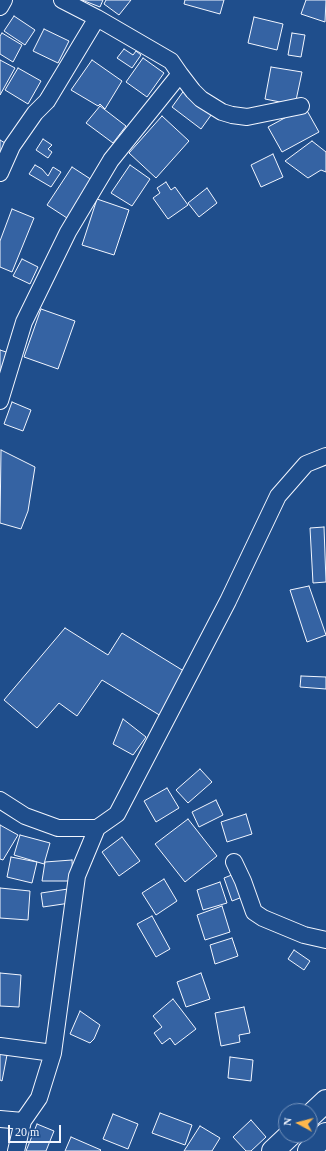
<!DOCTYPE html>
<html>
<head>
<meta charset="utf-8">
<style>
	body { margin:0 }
	#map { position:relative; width:326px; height:1151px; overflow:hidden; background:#1f4e8c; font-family:"Times New Roman",serif }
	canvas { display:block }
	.north { position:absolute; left:278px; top:1103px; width:40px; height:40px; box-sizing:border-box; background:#1f4e8c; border:1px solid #7391ba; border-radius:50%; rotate:277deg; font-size:11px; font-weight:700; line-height:16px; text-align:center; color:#f2f6ff }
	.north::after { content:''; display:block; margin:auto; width:14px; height:18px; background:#ffb74d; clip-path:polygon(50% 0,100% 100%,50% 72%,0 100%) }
	.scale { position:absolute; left:8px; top:1125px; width:53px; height:18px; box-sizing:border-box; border:2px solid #f2f6ff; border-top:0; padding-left:5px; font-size:12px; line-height:14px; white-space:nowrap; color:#f2f6ff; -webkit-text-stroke:3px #1f4e8c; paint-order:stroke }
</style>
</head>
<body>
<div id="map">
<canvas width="326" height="1151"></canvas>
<div class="north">N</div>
<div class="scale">20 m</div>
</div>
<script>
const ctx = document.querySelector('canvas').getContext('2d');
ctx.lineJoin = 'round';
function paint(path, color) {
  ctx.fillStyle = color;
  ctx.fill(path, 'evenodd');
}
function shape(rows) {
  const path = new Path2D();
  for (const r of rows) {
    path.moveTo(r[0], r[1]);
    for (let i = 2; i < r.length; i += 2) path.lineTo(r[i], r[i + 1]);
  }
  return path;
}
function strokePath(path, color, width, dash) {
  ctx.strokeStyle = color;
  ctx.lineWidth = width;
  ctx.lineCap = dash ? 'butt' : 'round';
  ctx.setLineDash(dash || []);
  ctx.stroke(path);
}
const building = shape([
	[82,0,103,0,100,7,82,0],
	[106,0,131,0,119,15,104,4,106,0],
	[185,0,224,0,220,14,184,4,185,0],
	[306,0,326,0,325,22,301,14,306,0],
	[14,16,35,30,25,45,4,31,14,16],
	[254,17,283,24,277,50,248,43,254,17],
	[44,29,69,41,58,63,33,51,44,29],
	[2,33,22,45,13,62,0,54,0,36,2,33],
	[292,33,305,35,301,57,288,55,292,33],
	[124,49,133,55,136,51,141,55,132,68,117,58,124,49],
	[143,58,164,73,147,97,126,82,143,58],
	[0,60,15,68,0,95,0,60],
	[92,60,122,81,105,109,100,104,98,106,71,90,92,60],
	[271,67,302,72,295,105,265,99,271,67],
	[18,68,41,81,28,104,5,90,18,68],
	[185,89,214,111,201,129,172,107,185,89],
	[100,106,126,126,113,143,86,123,100,106],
	[305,107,319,132,282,152,268,127,305,107],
	[162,116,189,141,156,178,129,153,162,116],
	[43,139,52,145,48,149,52,152,48,158,36,150,43,139],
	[0,140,5,143,0,163,0,140],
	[312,141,326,152,326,172,321,170,308,178,285,161,312,141],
	[273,154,283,177,261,187,251,165,273,154],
	[35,165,42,169,48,176,53,167,61,172,51,187,29,174,35,165],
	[130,165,150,179,132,206,111,193,130,165],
	[72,167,92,180,67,218,47,205,72,167],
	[166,182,171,190,175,187,188,205,168,219,153,198,160,193,157,188,166,182],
	[207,188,217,203,199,217,188,203,207,188],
	[97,199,129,210,114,255,82,245,97,199],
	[12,209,34,218,12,272,0,267,0,241,12,209],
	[22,259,38,267,30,284,13,276,22,259],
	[41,309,75,321,58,369,24,357,41,309],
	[0,350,9,353,4,372,0,371,0,350],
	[12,402,31,410,23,431,4,424,12,402],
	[1,450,35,467,28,511,21,529,0,523,1,450],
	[324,527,326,582,313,583,310,528,324,527],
	[309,586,326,635,307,642,290,590,309,586],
	[65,628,108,655,122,633,187,673,161,716,102,680,77,716,59,703,37,728,4,700,65,628],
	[301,676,326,677,326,689,300,687,301,676],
	[123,719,146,737,133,755,113,744,123,719],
	[200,769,212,782,188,803,176,790,200,769],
	[167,788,179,808,156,822,144,801,167,788],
	[216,800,223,815,199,827,192,812,216,800],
	[246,814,252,834,227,842,221,822,246,814],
	[188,819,217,856,185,882,155,844,188,819],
	[0,825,18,835,3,860,0,859,0,825],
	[20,835,50,843,44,864,14,855,20,835],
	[122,837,140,861,119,876,102,852,122,837],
	[11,857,37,862,32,883,7,877,11,857],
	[72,860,73,881,42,881,45,862,72,860],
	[237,873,245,896,232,901,224,878,237,873],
	[164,879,177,901,156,915,142,893,164,879],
	[220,882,227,903,203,910,197,890,220,882],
	[0,888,30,891,28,920,0,918,0,888],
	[68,889,70,903,43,907,41,893,68,889],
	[222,906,230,932,205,940,197,915,222,906],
	[152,916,170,949,156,957,137,924,152,916],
	[232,938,238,956,215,964,210,945,232,938],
	[294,950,310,961,304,970,288,959,294,950],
	[0,973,21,975,19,1007,0,1006,0,973],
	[201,973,210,999,186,1007,177,982,201,973],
	[173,999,196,1029,175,1045,170,1038,162,1044,154,1033,162,1027,153,1016,173,999],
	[244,1007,250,1033,239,1035,240,1042,221,1046,215,1013,244,1007],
	[80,1011,100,1025,94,1039,90,1043,70,1034,80,1011],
	[0,1054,7,1055,2,1081,0,1080,0,1054],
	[230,1057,253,1060,251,1081,228,1078,230,1057],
	[160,1113,192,1125,185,1145,152,1133,160,1113],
	[113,1114,138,1124,128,1149,103,1139,113,1114],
	[251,1120,266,1137,251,1151,246,1151,233,1137,251,1120],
	[37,1124,54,1131,46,1151,26,1151,37,1124],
	[200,1126,220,1138,212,1151,184,1151,200,1126],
	[71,1137,101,1150,100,1151,65,1151,71,1137]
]);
paint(building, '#3563a3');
strokePath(building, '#f2f6ff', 1);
const minor = shape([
	[62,0,97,18],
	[0,7,4,0],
	[180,74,193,91,201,99,222,112,232,115,247,117,301,106],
	[0,173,12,146,35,113,47,101,97,18,171,61,180,74,111,160,68,232,24,322,0,401],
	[0,800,25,816,58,828,97,828,117,814,228,601,278,496,306,464,326,456],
	[234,862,243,881,254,912,263,918,304,935,326,940],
	[0,1046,53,1053],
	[0,1119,23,1121],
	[16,1151,23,1121,39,1098,53,1053,77,876,97,828]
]);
const trunk = shape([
	[310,1116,326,1101],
	[273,1151,290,1135],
	[309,1151,326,1134]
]);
strokePath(minor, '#f2f6ff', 18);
strokePath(trunk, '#f2f6ff', 24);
strokePath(minor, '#1f4e8c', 16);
strokePath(trunk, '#1f4e8c', 22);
</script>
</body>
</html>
